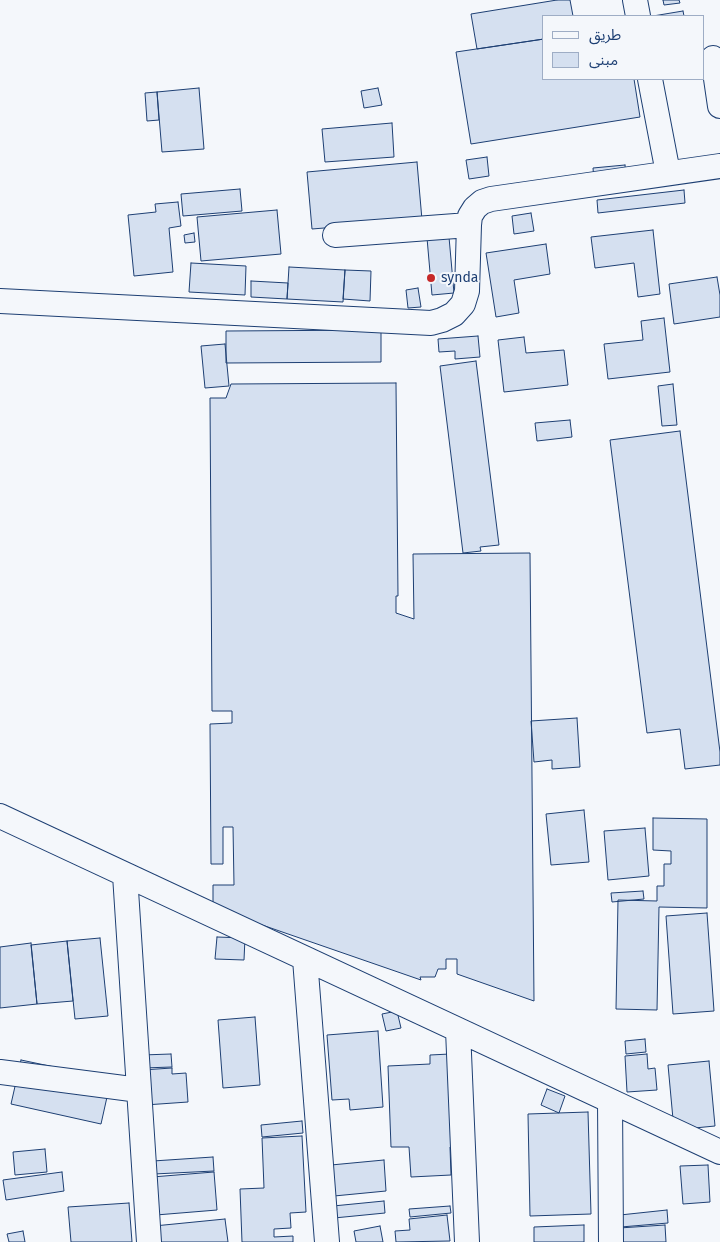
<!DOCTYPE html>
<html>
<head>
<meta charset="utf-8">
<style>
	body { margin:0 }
	#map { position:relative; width:720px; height:1242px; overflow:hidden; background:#f4f7fb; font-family:"Fira Sans","Noto Sans Arabic",sans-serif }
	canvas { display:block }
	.legend { position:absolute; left:542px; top:15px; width:162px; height:65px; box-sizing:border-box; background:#f4f7fb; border:1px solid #9eadc5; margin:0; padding:6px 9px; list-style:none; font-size:15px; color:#1d3f73 }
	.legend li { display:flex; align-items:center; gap:10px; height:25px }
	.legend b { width:25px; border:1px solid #9eadc5 }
</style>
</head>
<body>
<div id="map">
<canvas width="720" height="1242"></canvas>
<ul class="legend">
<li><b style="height:6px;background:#f4f7fb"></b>طريق</li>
<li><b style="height:14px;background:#d5e0f0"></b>مبنى</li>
</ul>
</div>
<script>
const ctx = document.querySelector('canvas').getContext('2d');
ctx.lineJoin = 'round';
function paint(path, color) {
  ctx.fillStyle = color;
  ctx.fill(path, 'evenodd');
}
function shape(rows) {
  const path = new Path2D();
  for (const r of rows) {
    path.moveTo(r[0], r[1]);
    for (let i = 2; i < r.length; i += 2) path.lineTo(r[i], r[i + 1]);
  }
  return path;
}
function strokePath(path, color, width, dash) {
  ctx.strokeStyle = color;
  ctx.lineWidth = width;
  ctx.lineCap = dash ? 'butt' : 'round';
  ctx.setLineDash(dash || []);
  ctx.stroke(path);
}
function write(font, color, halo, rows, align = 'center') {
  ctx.font = font + ' "Fira Sans",sans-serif';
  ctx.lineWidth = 4;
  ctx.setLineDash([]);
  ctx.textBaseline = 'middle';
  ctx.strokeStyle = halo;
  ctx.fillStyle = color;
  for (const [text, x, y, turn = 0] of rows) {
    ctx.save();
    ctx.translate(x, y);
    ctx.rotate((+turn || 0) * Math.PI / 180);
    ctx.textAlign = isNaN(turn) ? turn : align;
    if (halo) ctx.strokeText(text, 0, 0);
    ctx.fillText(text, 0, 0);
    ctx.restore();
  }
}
const building = shape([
	[557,0,570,0,573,16,544,16,544,39,477,49,471,14,557,0],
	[663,0,679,0,680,3,664,5,663,0],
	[683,11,684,16,653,16,683,11],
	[544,39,544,79,634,79,640,117,471,144,456,52,544,39],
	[199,88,204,149,162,152,157,92,199,88],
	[378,88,382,105,364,108,361,91,378,88],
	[157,92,159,120,147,121,145,93,157,92],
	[392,123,394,157,325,162,322,129,392,123],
	[487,157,489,176,469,179,466,160,487,157],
	[417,162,422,220,312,229,307,172,417,162],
	[625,165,626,179,594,181,593,168,625,165],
	[240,189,242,211,183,216,181,194,240,189],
	[684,190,685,203,598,213,597,200,684,190],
	[178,202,181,226,169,228,173,272,134,276,128,215,156,212,155,204,178,202],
	[277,210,281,254,201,261,197,217,277,210],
	[531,213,534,231,514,234,512,216,531,213],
	[653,230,660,294,638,297,634,263,595,268,591,237,653,230],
	[194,233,195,242,185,243,184,235,194,233],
	[449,237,454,293,432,295,427,238,449,237],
	[546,244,550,274,514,280,519,313,496,317,486,253,546,244],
	[191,263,246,266,245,295,189,292,191,263],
	[289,267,345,270,343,302,287,299,289,267],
	[345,270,371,271,370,301,343,299,345,270],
	[717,277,720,295,720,317,674,324,669,284,717,277],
	[251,281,288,283,287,299,251,297,251,281],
	[418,288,421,307,408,308,406,290,418,288],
	[664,318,670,372,608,379,604,344,643,340,641,321,664,318],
	[381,330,381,362,226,363,226,331,381,330],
	[478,336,480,357,455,359,455,351,439,352,438,339,478,336],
	[524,337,526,353,564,350,568,385,504,392,498,340,524,337],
	[225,344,229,386,205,388,201,346,225,344],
	[476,361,499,545,480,547,481,551,463,553,440,366,476,361],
	[396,383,398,596,396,596,396,613,414,619,413,554,530,553,534,1001,457,974,457,959,446,959,446,969,438,969,435,977,420,977,421,980,213,908,213,885,234,885,233,827,223,827,223,864,211,864,210,724,232,723,232,711,212,711,210,398,226,398,231,384,396,383],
	[673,384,677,425,662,426,658,386,673,384],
	[570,420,572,437,537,441,535,423,570,420],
	[680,431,720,752,720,765,685,769,680,729,647,733,610,440,680,431],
	[577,718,580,767,552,769,552,760,534,762,531,721,577,718],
	[584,810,589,862,551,865,546,814,584,810],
	[653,818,707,819,707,908,659,907,657,1010,616,1009,618,900,657,901,657,886,664,886,664,864,671,864,671,851,653,850,653,818],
	[645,828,649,876,608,880,604,831,645,828],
	[643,891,644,899,612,902,611,893,643,891],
	[707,913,714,1011,673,1014,666,916,707,913],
	[217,937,245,938,244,960,215,959,217,937],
	[100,938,108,1016,75,1019,67,941,100,938],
	[67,941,73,1001,37,1004,31,945,67,941],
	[31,943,37,1004,0,1008,0,947,31,943],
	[397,1011,401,1028,386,1031,382,1014,397,1011],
	[255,1017,260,1085,223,1088,218,1020,255,1017],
	[378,1031,383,1107,350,1110,349,1099,332,1100,327,1035,378,1031],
	[645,1039,646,1052,626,1054,625,1041,645,1039],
	[171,1054,172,1067,143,1068,142,1055,171,1054],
	[450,1054,454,1147,450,1147,451,1175,411,1177,409,1147,391,1147,388,1066,430,1064,430,1055,450,1054],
	[647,1054,648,1069,655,1068,657,1090,627,1092,625,1056,647,1054],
	[21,1060,111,1079,101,1124,11,1104,21,1060],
	[709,1061,715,1126,674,1130,668,1065,709,1061],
	[172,1068,172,1074,186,1073,188,1102,145,1105,142,1070,172,1068],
	[547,1089,565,1096,559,1113,541,1105,547,1089],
	[588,1112,591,1214,530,1216,528,1114,588,1112],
	[302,1121,303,1133,262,1137,261,1125,302,1121],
	[302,1136,306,1212,290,1213,291,1228,274,1229,274,1237,293,1236,293,1242,242,1242,240,1189,264,1188,262,1138,302,1136],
	[45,1149,47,1172,15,1175,13,1152,45,1149],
	[213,1157,214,1171,154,1174,153,1161,213,1157],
	[384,1160,386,1191,334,1196,331,1165,384,1160],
	[708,1165,710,1202,683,1204,680,1166,708,1165],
	[62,1172,64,1191,6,1200,3,1180,62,1172],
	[214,1172,217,1210,156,1215,152,1177,214,1172],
	[384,1201,385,1213,334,1218,333,1206,384,1201],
	[129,1203,132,1242,71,1242,68,1207,129,1203],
	[450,1206,451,1213,410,1217,409,1209,450,1206],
	[667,1210,668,1223,621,1227,620,1215,667,1210],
	[447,1215,450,1241,396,1242,395,1231,410,1230,409,1219,447,1215],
	[225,1219,228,1242,156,1242,154,1226,225,1219],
	[584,1225,584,1242,534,1242,534,1227,584,1225],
	[665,1225,666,1242,620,1242,619,1228,665,1225],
	[380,1226,383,1242,356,1242,354,1231,380,1226],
	[23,1231,25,1242,9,1242,7,1234,23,1231]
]);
paint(building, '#d5e0f0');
strokePath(building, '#1d3f73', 1);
const minor = shape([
	[635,0,638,16],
	[713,58,720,106],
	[650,79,668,173],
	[335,235,469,225],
	[0,301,431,323,442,320,454,314,463,304,467,291,469,225,470,216,475,208,482,202,491,199,720,166],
	[0,816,720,1152],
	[125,875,149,1242],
	[305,959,327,1242],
	[458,1030,467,1242],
	[0,1072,139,1090],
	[610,1101,611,1242]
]);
strokePath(minor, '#1d3f73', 26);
strokePath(minor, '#f4f7fb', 24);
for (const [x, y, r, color] of [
	[431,278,5,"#c62828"]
]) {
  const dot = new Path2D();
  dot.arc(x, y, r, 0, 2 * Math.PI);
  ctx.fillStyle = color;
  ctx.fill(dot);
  strokePath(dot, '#f4f7fb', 2);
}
write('14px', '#1d3f73', '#f4f7fb', [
	["synda",441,278]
], 'left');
</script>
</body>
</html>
